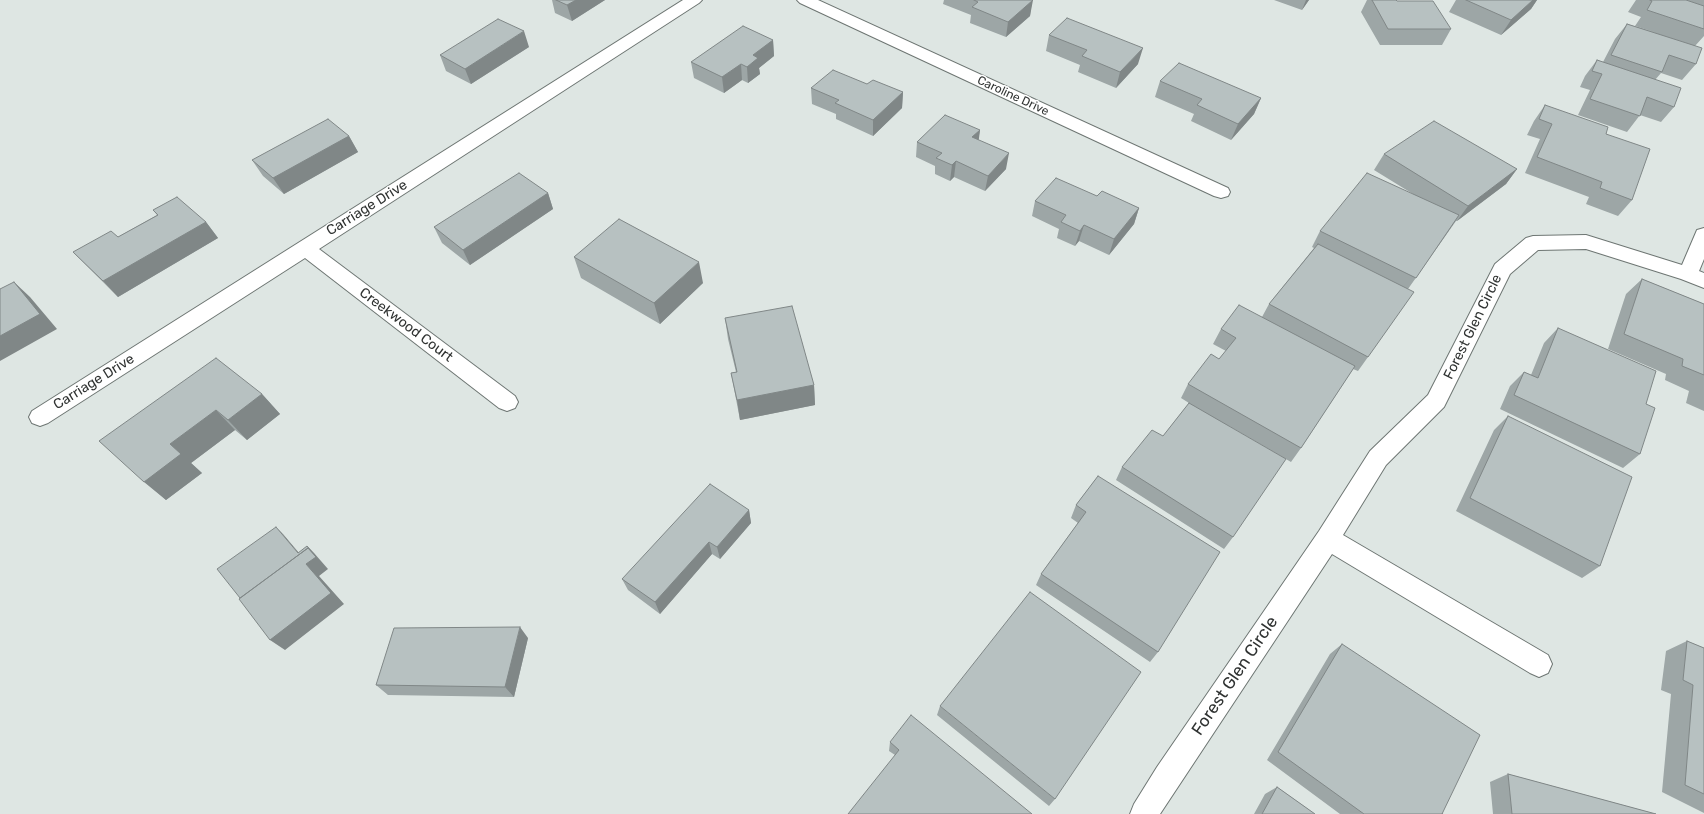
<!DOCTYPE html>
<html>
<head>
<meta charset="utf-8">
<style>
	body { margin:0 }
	canvas { display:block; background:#dee6e3 }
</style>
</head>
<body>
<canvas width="1704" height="814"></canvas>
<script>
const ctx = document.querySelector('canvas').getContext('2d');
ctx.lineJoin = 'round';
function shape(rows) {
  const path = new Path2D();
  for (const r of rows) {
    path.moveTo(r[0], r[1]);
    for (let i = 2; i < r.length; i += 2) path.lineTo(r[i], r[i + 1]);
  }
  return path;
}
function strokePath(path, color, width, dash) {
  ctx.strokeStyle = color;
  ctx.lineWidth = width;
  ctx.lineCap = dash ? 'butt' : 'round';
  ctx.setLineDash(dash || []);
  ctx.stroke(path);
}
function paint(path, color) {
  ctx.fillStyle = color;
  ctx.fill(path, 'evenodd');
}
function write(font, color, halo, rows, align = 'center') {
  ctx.font = font + ' Rubik,sans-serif';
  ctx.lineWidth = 3;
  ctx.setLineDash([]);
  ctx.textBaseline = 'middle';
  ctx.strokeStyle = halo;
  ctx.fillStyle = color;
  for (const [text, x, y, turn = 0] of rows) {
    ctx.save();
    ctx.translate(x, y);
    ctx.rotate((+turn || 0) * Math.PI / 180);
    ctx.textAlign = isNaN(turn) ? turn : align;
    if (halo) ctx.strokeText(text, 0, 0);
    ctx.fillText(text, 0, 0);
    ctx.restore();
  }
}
const minor = shape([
	[683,0,702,0,699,3,319,249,515,396,518,402,515,408,507,411,499,408,305,258,48,423,40,426,32,423,29,417,32,411,683,0],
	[797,0,818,0,1228,188,1230,192,1228,196,1221,198,1214,196,800,3,797,0],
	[1704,228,1704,259,1699,271,1704,273,1704,288,1681,279,1586,249,1538,250,1510,274,1444,407,1386,465,1343,535,1548,655,1552,664,1548,673,1539,677,1530,673,1332,554,1160,814,1130,814,1134,804,1157,767,1319,531,1370,451,1428,395,1495,264,1526,238,1533,236,1586,235,1682,265,1697,230,1704,228]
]);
strokePath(minor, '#6e7673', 2);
paint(minor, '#fff');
paint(shape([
	[552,0,605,0,572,21,555,13],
	[944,0,1032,0,1030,16,1006,37,970,23,971,15,943,4],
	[1274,0,1309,0,1302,10],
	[1367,0,1396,0,1397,1,1451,29,1442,45,1380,45,1361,12],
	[1456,0,1537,0,1531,9,1501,35,1449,12],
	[1636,0,1704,0,1704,36,1695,46,1696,64,1682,80,1661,73,1655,80,1674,107,1661,122,1640,115,1627,132,1578,115,1590,90,1580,87,1585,76,1597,60,1603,62,1615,39,1627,24,1657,33,1635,26,1641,17,1628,12],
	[1049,35,1138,64,1116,88,1078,72,1080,65,1046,51],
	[773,40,774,56,759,68,760,74,748,83,742,80,724,93,694,78,691,62],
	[529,47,471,84,446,71,440,55],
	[1160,81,1261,98,1254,114,1231,140,1191,121,1194,114,1155,97],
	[867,84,903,92,902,108,873,136,836,119,836,114,812,104,811,88],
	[1545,105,1606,134,1632,200,1618,216,1586,204,1589,197,1525,173,1540,139,1527,135,1534,121],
	[980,130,978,140,1006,169,985,191,954,177,950,181,935,174,935,166,916,157,917,142],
	[349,136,358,152,284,194,263,176,252,160],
	[1384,154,1517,169,1506,184,1457,221,1456,221,1408,289,1368,357,1358,371,1353,369,1301,448,1291,462,1229,426,1233,537,1224,549,1116,480,1122,467,1163,436,1189,403,1181,398,1188,384,1219,359,1226,351,1213,344,1221,329,1262,317,1269,304,1314,248,1312,247,1320,231,1413,194,1374,170],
	[548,193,553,209,470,265,442,243,434,227],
	[1097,196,1139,208,1134,224,1109,255,1079,241,1075,246,1057,238,1059,229,1032,216,1035,201],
	[153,210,206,222,218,238,118,297,73,252,118,237,157,215],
	[574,257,703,283,660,324,581,278],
	[1642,279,1704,304,1704,411,1686,403,1689,391,1665,380,1666,374,1608,349,1626,294],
	[725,318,814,385,815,405,740,420,731,373,736,372,728,339],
	[1558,328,1646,404,1640,454,1623,468,1500,409,1510,386,1524,372,1531,375,1544,343],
	[262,394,280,414,247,440,235,430,191,463,202,473,166,500,99,441],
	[1508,416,1600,566,1582,578,1456,511,1494,430],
	[1098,476,1158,652,1150,662,1036,585,1041,574,1078,523,1071,518,1076,505],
	[749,510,751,523,720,559,712,554,660,614,628,590,622,579],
	[528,638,514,697,388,695,376,685],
	[1687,641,1704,648,1704,813,1662,792,1671,694,1661,690,1666,651],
	[1342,644,1443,814,1340,814,1267,760,1330,654],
	[940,706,1055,799,1049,806,937,715],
	[890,742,1032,814,895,755,889,751],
	[1508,774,1656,814,1493,814,1490,782],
	[1277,787,1315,814,1254,814,1265,794]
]), '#9da6a6');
paint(shape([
	[576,0,605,0,572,21,567,5],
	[1033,0,1030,16,1006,37,1008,22],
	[1306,0,1309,0,1302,10],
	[1533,0,1537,0,1531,9,1501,35,1511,20],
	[524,31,529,47,471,84,465,69],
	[773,40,774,56,759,68,760,74,748,83,747,67,753,55],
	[1143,48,1138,64,1116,88,1120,72],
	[741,64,742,80,724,93,722,77],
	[903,92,902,108,873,136,873,120],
	[1261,98,1254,114,1231,140,1238,124],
	[980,130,978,146,972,137],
	[349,136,358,152,284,194,273,178],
	[1009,153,1006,169,985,191,988,176],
	[956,161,954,177,950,181,952,165],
	[1517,169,1506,184,1457,221,1468,206],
	[548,193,553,209,470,265,463,250],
	[1139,208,1134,224,1109,255,1114,239],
	[206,222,218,238,118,297,103,281],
	[1084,225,1079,241,1075,246,1080,231],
	[699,262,703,283,660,324,654,303],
	[14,282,30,297,57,329,0,361,0,336],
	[814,385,815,405,740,420,737,400],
	[262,394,280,414,247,440,228,420],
	[216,410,235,430,191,463,202,473,166,500,144,482,170,444],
	[749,510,751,523,720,559,717,547],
	[276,527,283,534,305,560,298,553],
	[709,542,712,554,660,614,655,602],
	[307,546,314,553,328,569,319,576,344,604,285,650,270,640,254,610],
	[520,627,528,638,514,697,505,687]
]), '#808787');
const building = shape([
	[556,0,576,0,567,5,556,0],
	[974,0,1033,0,1008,22,972,7,978,2,974,0],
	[1372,0,1396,0,1397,1,1433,1,1451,29,1388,29,1372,0],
	[1466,0,1533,0,1511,20,1466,0],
	[1650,0,1686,0,1704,6,1704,29,1647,10,1652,1,1650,0],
	[1067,18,1143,48,1120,72,1082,56,1087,50,1049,35,1067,18],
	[498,19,524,31,465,69,440,55,498,19],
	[1627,24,1702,48,1696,64,1669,55,1662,72,1611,55,1627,24],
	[743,26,773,40,753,55,758,58,747,67,741,64,722,77,691,62,743,26],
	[1597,60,1681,88,1674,107,1647,97,1640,116,1590,99,1602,74,1592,71,1597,60],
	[1179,63,1261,98,1238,124,1197,105,1202,99,1160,81,1179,63],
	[833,70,867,84,873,80,903,92,873,120,835,103,839,100,811,88,833,70],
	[1545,105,1608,127,1606,134,1650,149,1632,200,1600,188,1602,182,1537,157,1552,124,1539,119,1545,105],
	[945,115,980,130,972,137,1009,153,988,176,956,161,952,165,936,158,942,153,917,142,945,115],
	[328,119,349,136,273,178,252,160,328,119],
	[1434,121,1517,169,1468,206,1384,154,1434,121],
	[519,173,548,193,463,250,434,227,519,173],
	[1367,173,1459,215,1416,278,1320,231,1367,173],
	[1056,178,1097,196,1102,191,1139,208,1114,239,1084,225,1080,231,1061,222,1066,215,1035,201,1056,178],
	[177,197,206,222,103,281,73,252,111,231,118,237,158,215,153,210,177,197],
	[619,219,699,262,654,303,574,257,619,219],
	[1318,244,1414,292,1368,357,1269,304,1318,244],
	[1642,279,1704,304,1704,375,1682,366,1683,359,1624,334,1642,279],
	[14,282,40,314,0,336,0,289,14,282],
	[1239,305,1355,366,1301,448,1188,384,1211,354,1219,359,1236,338,1221,329,1239,305],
	[792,306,814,385,737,400,731,373,737,372,725,318,792,306],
	[1558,328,1656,371,1646,404,1655,408,1640,454,1514,395,1524,372,1538,378,1558,328],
	[216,358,262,394,228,420,216,410,170,444,181,454,144,482,99,441,216,358],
	[1189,403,1286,459,1233,537,1122,467,1152,430,1163,436,1189,403],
	[1508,416,1632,477,1600,566,1470,498,1508,416],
	[1098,476,1220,552,1158,652,1041,574,1086,512,1076,505,1098,476],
	[710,484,749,510,717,547,709,542,655,602,622,579,710,484],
	[276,527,298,553,307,546,314,554,308,548,240,598,217,569,276,527],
	[308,548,316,557,306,564,331,593,270,640,239,599,308,548],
	[1030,592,1141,672,1055,799,940,706,1030,592],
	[520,627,505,687,376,685,394,628,520,627],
	[1687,641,1704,648,1704,794,1685,785,1693,685,1683,680,1687,641],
	[1342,644,1480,735,1442,814,1443,814,1364,814,1278,752,1342,644],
	[911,715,1032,814,848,814,899,750,890,742,911,715],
	[1508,774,1656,814,1512,814,1508,774],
	[1277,787,1315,814,1262,814,1277,787]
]);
paint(building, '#b7c1c1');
strokePath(building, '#808787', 1);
write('12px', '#303332', '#fff', [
	["Caroline Drive",1013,96,25]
]);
write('14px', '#303332', '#fff', [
	["Carriage Drive",367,208,-32],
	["Creekwood Court",406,325,37],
	["Forest Glen Circle",1473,327,-64],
	["Carriage Drive",94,382,-32]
]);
write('17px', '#303332', '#fff', [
	["Forest Glen Circle",1235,676,-56]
]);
</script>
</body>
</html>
